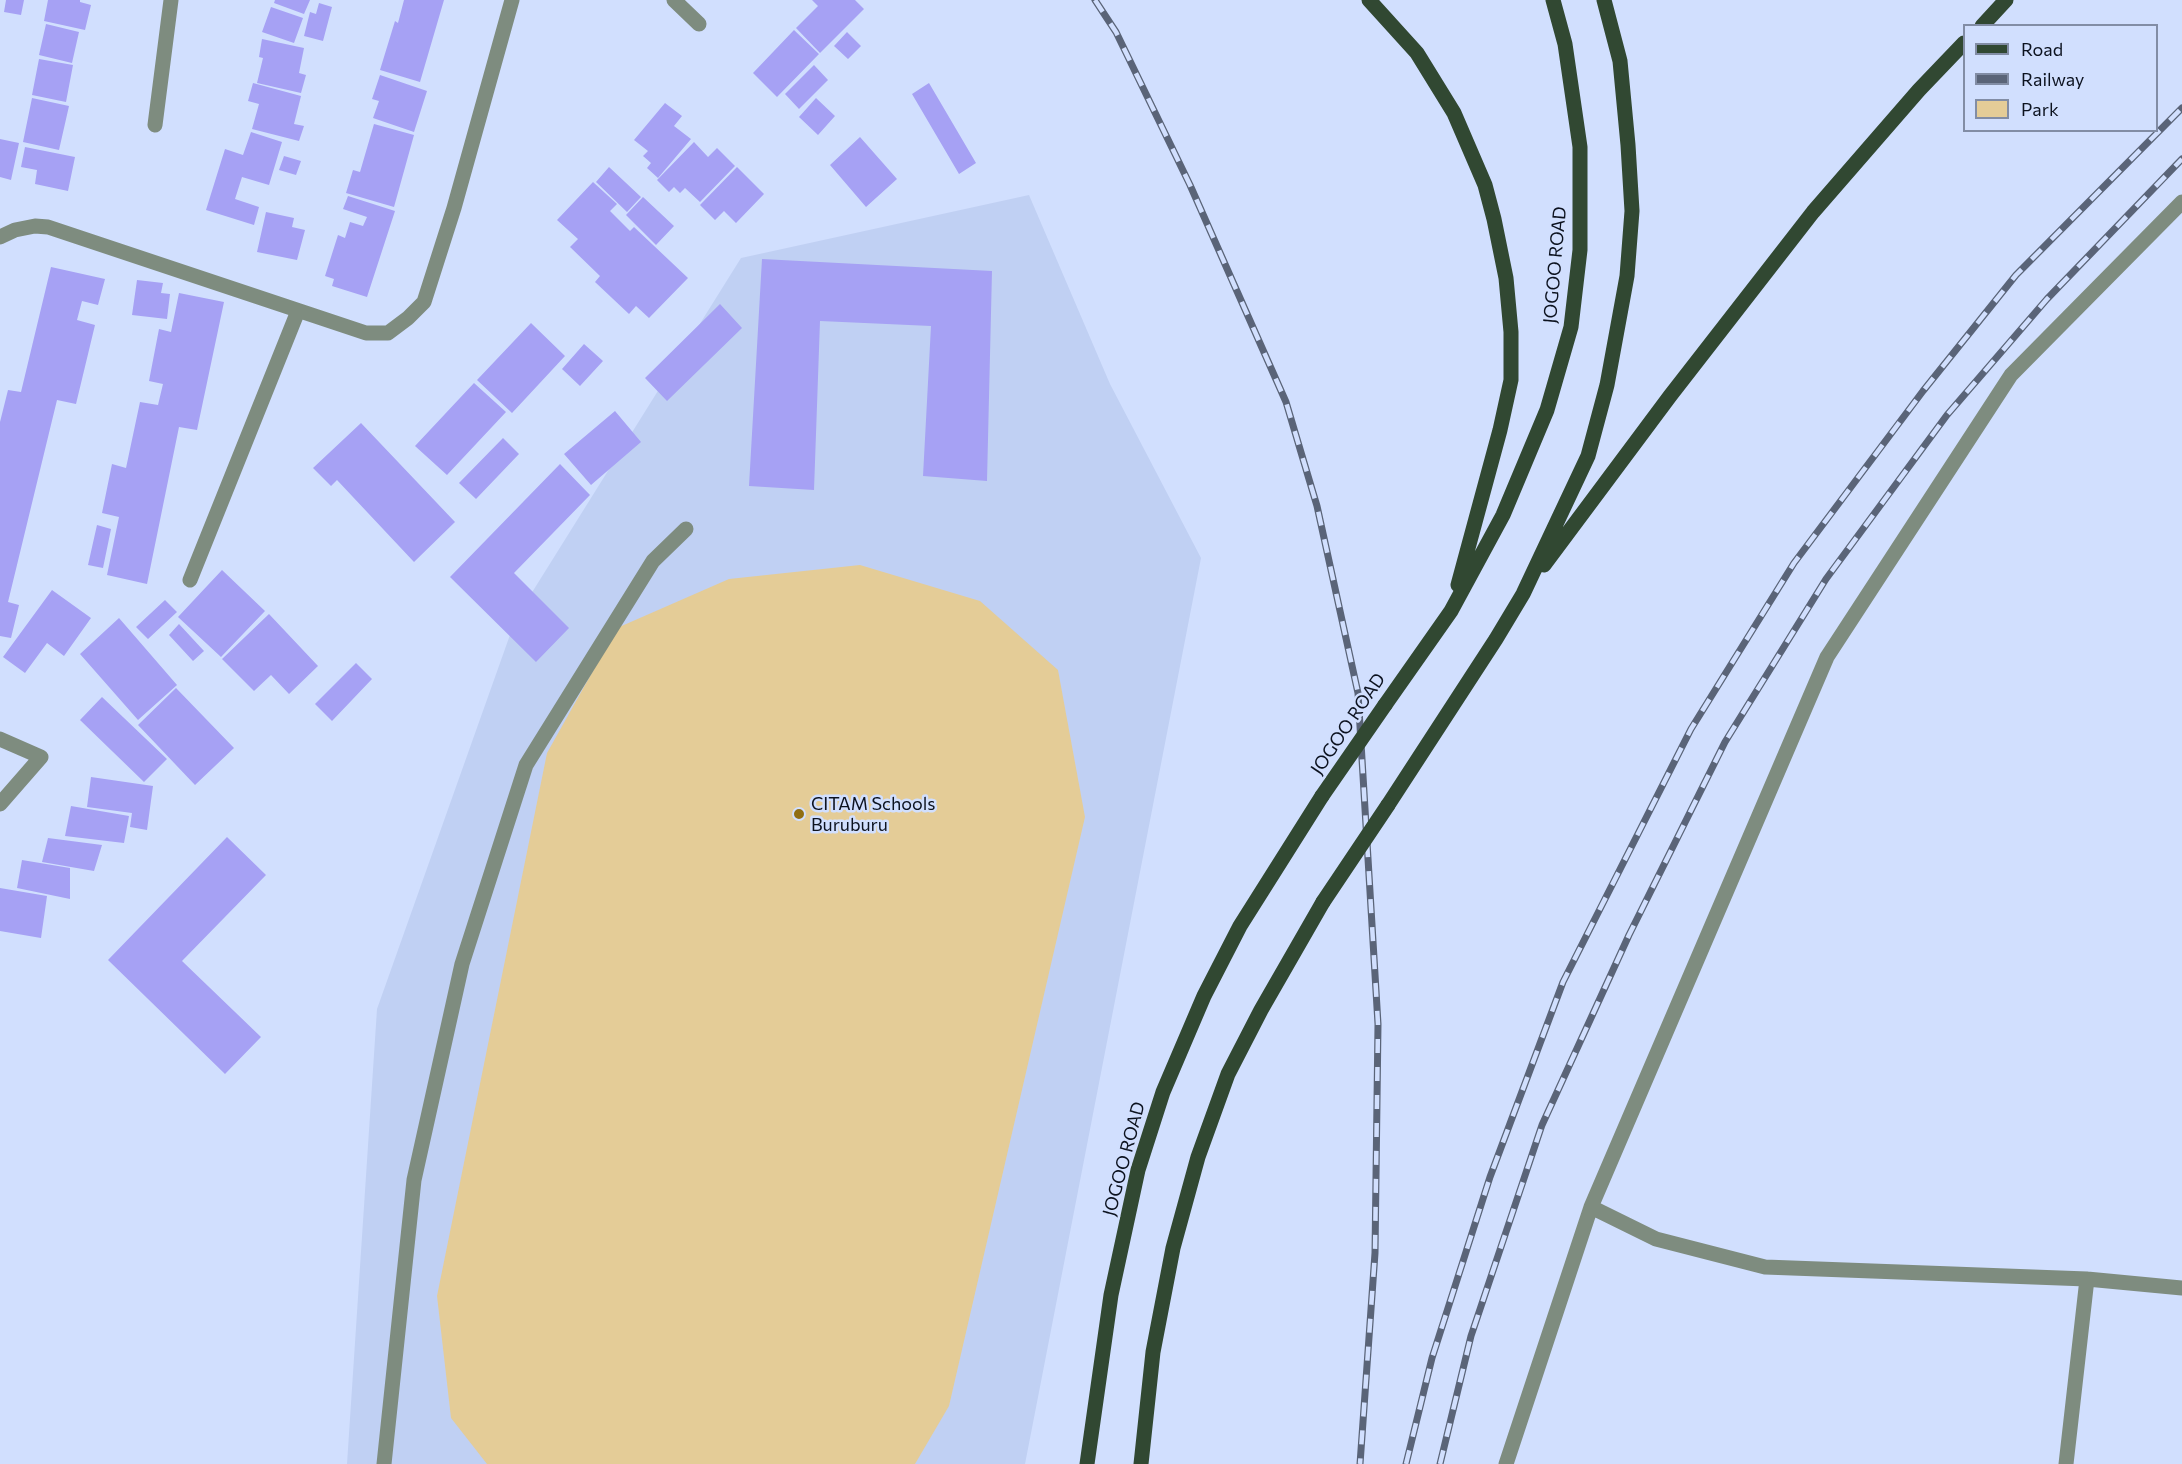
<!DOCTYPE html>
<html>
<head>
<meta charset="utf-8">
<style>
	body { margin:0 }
	#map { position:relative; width:2182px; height:1464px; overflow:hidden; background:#d1dffe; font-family:Commissioner,sans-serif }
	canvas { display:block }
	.legend { position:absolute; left:1963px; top:24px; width:195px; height:108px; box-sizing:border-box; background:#d1dffe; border:2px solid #828da5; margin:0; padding:8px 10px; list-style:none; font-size:18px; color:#0c121f }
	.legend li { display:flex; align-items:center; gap:12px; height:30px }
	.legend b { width:30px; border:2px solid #828da5 }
</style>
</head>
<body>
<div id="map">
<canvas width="2182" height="1464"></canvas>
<ul class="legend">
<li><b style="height:8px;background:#314832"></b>Road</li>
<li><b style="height:8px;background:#5a6478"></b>Railway</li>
<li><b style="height:16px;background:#e4cc97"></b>Park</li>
</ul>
</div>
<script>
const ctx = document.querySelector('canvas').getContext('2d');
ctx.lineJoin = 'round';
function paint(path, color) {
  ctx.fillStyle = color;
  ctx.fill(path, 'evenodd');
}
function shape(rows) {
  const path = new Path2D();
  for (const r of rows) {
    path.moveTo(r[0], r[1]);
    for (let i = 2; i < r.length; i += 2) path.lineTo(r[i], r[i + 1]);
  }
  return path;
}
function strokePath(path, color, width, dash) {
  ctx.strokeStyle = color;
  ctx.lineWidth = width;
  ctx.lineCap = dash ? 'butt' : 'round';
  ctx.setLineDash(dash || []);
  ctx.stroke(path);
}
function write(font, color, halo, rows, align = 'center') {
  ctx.font = font + ' Commissioner,sans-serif';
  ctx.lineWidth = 5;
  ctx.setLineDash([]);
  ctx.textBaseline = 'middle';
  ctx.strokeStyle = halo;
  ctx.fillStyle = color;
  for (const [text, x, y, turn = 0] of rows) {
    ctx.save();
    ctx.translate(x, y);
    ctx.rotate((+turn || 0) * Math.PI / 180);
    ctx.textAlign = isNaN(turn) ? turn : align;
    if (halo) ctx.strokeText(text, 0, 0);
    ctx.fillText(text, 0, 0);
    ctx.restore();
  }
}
paint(shape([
	[1029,195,1110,384,1201,558,1025,1464,347,1464,377,1009,516,618,741,258]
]), '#c0d0f3');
paint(shape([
	[860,565,980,601,1058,670,1085,817,949,1406,915,1464,487,1464,451,1418,437,1296,547,753,617,628,729,579]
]), '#e4cc97');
paint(shape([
	[6,0,24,0,21,15,4,12],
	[48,0,80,0,80,2,91,5,85,30,44,21],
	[275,0,310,0,304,14,274,3],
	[404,0,444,0,420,82,380,70,395,21,398,23],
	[812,0,855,0,864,9,820,53,796,28,818,6],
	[319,3,332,7,323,41,304,36,310,12,316,14],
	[271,7,303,18,294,43,262,32],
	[46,24,79,32,72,63,39,55],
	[794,30,819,54,777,97,753,73],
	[847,32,861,46,848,59,834,46],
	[262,39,304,48,299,73,306,75,301,93,257,83,263,58,259,57],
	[39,59,73,65,66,102,32,95],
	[814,65,828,80,799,109,785,94],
	[380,75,427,91,414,132,373,118,379,101,372,99],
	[253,83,301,96,294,124,304,126,299,141,252,129,259,104,248,101],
	[929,83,976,163,959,174,912,94],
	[32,98,69,106,59,150,23,142],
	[816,98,835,116,818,135,799,117],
	[665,103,682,116,674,126,691,139,658,178,647,168,651,163,643,156,648,151,634,140],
	[374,124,414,135,394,207,346,193,353,170,360,172],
	[251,132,282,142,269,185,242,177,235,199,259,207,254,225,206,210,225,149,243,155],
	[860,137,897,179,866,207,830,165],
	[0,139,19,143,11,180,0,177],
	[694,142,708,157,717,148,735,166,700,202,685,188,680,193,674,187,669,192,657,180],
	[25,147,75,157,68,191,35,184,37,170,21,167],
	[284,156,301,161,296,175,279,170],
	[609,167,641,197,627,212,596,182],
	[737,167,764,194,736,223,724,211,715,220,700,205],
	[593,182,617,204,610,211,630,231,634,227,688,278,649,318,636,306,629,314,595,282,600,276,570,247,578,239,557,220],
	[348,196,395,211,367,297,332,286,334,279,325,276,338,235,345,238,350,222,363,226,367,217,343,209],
	[643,197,674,226,656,245,626,215],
	[266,212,294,218,292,227,305,230,297,260,257,252],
	[762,259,992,271,987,481,923,476,931,326,820,321,814,490,749,486],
	[51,267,105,279,98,305,82,301,77,320,95,325,76,404,57,400,8,602,19,605,11,638,0,636,0,422,8,390,21,392],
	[137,280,163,283,161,293,170,294,167,319,132,315],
	[179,293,224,302,197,430,179,427,147,584,107,575,119,517,102,513,112,464,126,468,140,402,158,405,163,384,149,381,159,329,171,332],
	[720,304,742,328,667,401,645,378],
	[531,323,565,356,512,413,477,380],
	[584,344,603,361,580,386,562,369],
	[474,383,506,412,447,475,415,446],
	[615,411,641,442,591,485,564,454],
	[361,423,455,522,414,562,337,480,331,486,313,468],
	[503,438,519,454,476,499,459,483],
	[560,464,590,495,514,573,569,628,536,662,450,577],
	[97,525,111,529,103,568,88,565],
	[222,570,265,611,221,657,178,617],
	[52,590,91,618,64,656,47,643,25,673,3,657],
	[165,600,177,612,148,639,136,627],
	[269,614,318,666,289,694,271,675,254,691,222,659],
	[119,618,177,685,138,720,80,654],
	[179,624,204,651,193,661,169,635],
	[356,663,372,679,332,721,315,704],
	[176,688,234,748,195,785,138,725],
	[102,697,167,759,144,782,80,720],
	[91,777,153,786,147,830,130,827,132,813,87,807],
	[71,806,129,816,124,843,65,836],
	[227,837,266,875,182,961,261,1037,225,1074,108,960],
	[48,838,102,845,94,871,42,862],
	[22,860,70,868,70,899,17,888],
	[0,888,47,896,41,938,0,931]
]), '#a6a1f4');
strokePath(shape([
	[674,0,699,24],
	[155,125,171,0],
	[0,237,15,230,35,226,48,227,366,333,388,333,408,318,424,302,454,208,512,0],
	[190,580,298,311],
	[0,739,41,757,0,804],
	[1591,1207,1656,1239,1765,1267,2087,1279,2182,1288],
	[384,1464,414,1180,462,964,526,765,653,561,686,529],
	[1506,1464,1591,1207,1827,657,2011,375,2182,202],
	[2066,1464,2087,1279]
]), '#7e8c7f', 15);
strokePath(shape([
	[1369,0,1417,53,1454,113,1485,185,1494,219,1506,278,1511,332,1511,380,1500,430,1458,585],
	[1982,26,2006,0],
	[1544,565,1670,396,1813,212,1919,90,1964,43],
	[1385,705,1451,611,1503,515,1547,410,1571,327,1580,250,1580,147,1565,44,1553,0],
	[1388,805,1496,639,1523,594,1588,456,1607,385,1627,276,1632,211,1628,145,1620,61,1604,0],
	[1087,1464,1111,1295,1138,1170,1163,1092,1204,996,1240,926,1322,796],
	[1141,1464,1153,1352,1173,1248,1198,1157,1228,1074,1261,1010,1323,902]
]), '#314832', 15);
const rail = shape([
	[1095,0,1116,32,1190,185,1286,402,1317,506,1358,693,1378,1024,1375,1253,1360,1464],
	[1406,1464,1432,1358,1490,1177,1563,982,1691,729,1794,563,1923,391,2016,275,2182,108],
	[1440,1464,1471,1336,1542,1125,1629,935,1725,742,1826,579,1947,415,2047,299,2182,159]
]);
strokePath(rail, '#5a6478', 7);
strokePath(rail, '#d1dffe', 4.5, [14]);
strokePath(shape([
	[1322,796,1385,705],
	[1323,902,1388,805]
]), '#314832', 15);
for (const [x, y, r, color] of [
	[799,814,6,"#906e13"]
]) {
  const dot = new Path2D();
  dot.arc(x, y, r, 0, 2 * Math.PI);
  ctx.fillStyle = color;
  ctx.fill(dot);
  strokePath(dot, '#d1dffe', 2);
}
write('18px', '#0c121f', '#d1dffe', [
	["JOGOO ROAD",1555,265,-85],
	["JOGOO ROAD",1348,724,-56],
	["JOGOO ROAD",1124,1159,-75]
]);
write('18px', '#0c121f', '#d1dffe', [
	["CITAM Schools",811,804],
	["Buruburu",811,825]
], 'left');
</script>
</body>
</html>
